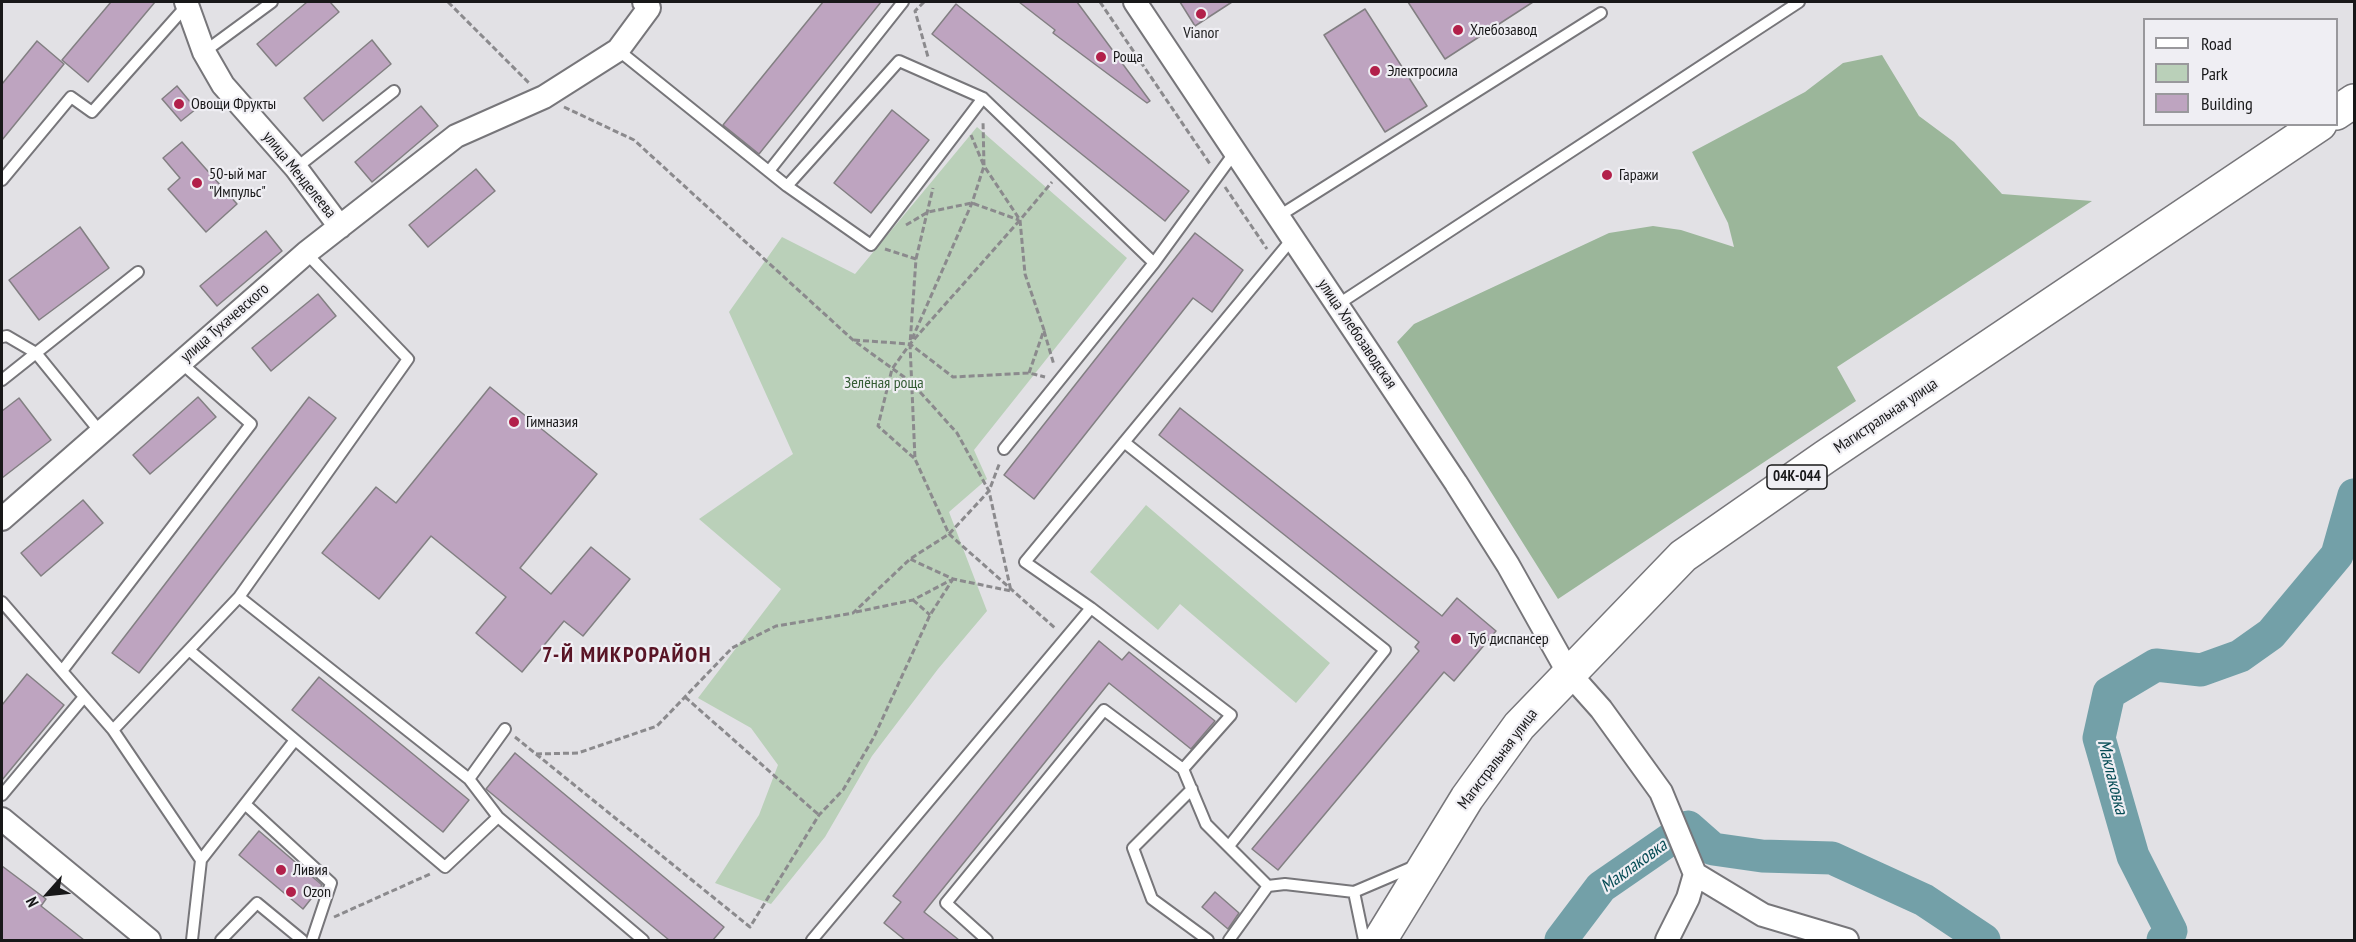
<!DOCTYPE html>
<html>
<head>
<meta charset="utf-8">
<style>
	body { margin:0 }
	#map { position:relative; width:2356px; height:942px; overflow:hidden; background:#e2e1e5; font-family:"PT Sans Narrow",sans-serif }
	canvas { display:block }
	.frame { position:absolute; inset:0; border:3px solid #181819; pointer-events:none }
	.legend { position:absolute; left:2143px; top:18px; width:195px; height:108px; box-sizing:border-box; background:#efeef3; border:2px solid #99989c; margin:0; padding:8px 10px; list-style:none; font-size:18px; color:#181819 }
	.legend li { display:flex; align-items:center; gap:12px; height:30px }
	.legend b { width:30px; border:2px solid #99989c }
	.north { position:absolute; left:18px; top:864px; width:60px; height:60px; -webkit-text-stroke:4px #efeef3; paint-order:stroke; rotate:243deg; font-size:16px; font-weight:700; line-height:24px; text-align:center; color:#181819 }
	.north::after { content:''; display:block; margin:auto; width:21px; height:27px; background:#181819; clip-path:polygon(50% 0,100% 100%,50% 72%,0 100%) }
</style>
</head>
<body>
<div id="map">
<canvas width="2356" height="942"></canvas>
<div class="frame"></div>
<ul class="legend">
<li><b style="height:8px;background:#fff"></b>Road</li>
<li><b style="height:16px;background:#bad0b9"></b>Park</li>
<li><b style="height:16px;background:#bea4c0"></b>Building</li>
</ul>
<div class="north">N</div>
</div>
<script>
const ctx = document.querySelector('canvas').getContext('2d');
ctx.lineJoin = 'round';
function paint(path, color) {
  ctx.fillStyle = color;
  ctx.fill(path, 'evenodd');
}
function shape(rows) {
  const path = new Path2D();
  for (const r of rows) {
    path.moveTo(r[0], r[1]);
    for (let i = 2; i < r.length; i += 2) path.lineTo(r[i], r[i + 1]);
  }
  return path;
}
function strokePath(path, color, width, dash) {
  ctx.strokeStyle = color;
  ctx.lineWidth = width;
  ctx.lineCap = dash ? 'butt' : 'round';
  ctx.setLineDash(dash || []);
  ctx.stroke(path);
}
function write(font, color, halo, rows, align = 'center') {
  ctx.font = font + ' "PT Sans Narrow",sans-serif';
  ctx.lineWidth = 4.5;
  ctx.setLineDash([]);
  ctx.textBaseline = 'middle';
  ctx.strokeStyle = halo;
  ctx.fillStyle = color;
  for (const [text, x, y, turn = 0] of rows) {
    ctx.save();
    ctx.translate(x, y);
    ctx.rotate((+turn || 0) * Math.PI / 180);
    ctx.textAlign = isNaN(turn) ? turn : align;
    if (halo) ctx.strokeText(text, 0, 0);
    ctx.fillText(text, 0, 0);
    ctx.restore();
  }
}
paint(shape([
	[977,127,1127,258,974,450,987,479,949,512,987,611,938,669,872,756,825,837,771,904,715,883,759,815,778,765,751,728,698,698,781,589,699,519,793,454,729,312,782,237,855,274],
	[1146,505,1330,663,1296,703,1180,604,1158,630,1090,572]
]), '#bad0b9');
paint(shape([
	[1882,55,1919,116,1954,142,2002,194,2092,201,1837,367,1856,401,1558,599,1397,342,1414,324,1609,233,1653,226,1681,230,1734,247,1728,223,1692,152,1805,92,1843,63]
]), '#9bb69a');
strokePath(shape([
	[1561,940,1601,887,1688,827,1713,849,1762,856,1832,858,1924,900,1984,940],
	[2163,940,2171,931,2133,856,2099,738,2109,693,2156,665,2201,670,2240,656,2271,634,2337,555,2354,495]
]), '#73a0a8', 33);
const building = shape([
	[111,2,155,2,88,82,62,60,111,2],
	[307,2,330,2,339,12,276,66,257,44,307,2],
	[823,2,881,2,759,154,723,125,823,2],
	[1019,2,1077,2,1150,101,1147,103,1053,33,1055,30,1019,2],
	[1180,2,1232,2,1195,26,1180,2],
	[1408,2,1533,2,1445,59,1408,2],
	[956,4,1189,191,1165,221,932,34,956,4],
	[1365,9,1427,106,1385,132,1324,35,1365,9],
	[372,40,391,64,323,121,304,98,372,40],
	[37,41,64,64,2,140,2,84,37,41],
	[177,86,196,109,181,121,162,99,177,86],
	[421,106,438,126,372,182,355,162,421,106],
	[892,110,929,140,871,213,834,183,892,110],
	[182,142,237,204,206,232,168,189,180,178,163,158,182,142],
	[476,169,495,191,428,247,409,225,476,169],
	[80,227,109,268,39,320,9,280,80,227],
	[266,231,282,251,217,306,200,286,266,231],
	[1195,233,1243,270,1212,312,1193,298,1034,499,1004,475,1195,233],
	[318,294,336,316,271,371,252,348,318,294],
	[490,387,597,474,520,568,551,594,591,547,630,579,583,636,564,621,522,672,476,633,506,597,431,536,379,599,322,553,376,487,396,503,490,387],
	[198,397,216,417,150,474,133,455,198,397],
	[309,397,336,418,139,673,112,653,309,397],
	[19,398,51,440,2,478,2,411,19,398],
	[1180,408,1442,616,1457,598,1496,631,1454,681,1444,672,1278,870,1252,849,1419,651,1415,647,1419,642,1159,435,1180,408],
	[83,500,103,523,41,576,21,553,83,500],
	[1099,641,1122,660,1129,652,1215,721,1191,749,1109,683,924,912,959,940,905,940,884,923,901,902,893,896,1099,641],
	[27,674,64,705,2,780,2,705,27,674],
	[319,677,469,800,443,832,292,710,319,677],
	[515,753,724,927,713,940,669,940,486,789,515,753],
	[259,831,322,885,303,909,239,855,259,831],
	[2,866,46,899,41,906,84,940,2,940,2,866],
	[1215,892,1239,913,1228,929,1202,907,1215,892]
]);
paint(building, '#bea4c0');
strokePath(building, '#827f82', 1.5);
const lane = shape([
	[618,50,787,186,899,61,983,98,1154,263],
	[204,52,272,2],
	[296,168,394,91],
	[769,171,903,2],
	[2,180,71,97,92,112,188,4],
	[787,186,871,245,983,98],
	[1279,216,1601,13],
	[1337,305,1799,2],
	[2,337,7,336,36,353,2,380],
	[101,433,36,353,138,272],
	[1124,442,1385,650,1229,846],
	[1004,449,1154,263,1235,152],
	[239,597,408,359,306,253],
	[2,602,113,730,201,860,192,940],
	[189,650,445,867,498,817],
	[62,671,251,424,180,362],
	[113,730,239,597,469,779,498,817,643,940],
	[1183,769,1231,715,1091,608,1025,562,1293,238],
	[469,779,505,729],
	[1192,789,1133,848,1152,899,1208,940],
	[2,795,84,697],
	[245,804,331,883,312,940],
	[201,860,295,740],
	[1354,892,1415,866],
	[221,940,257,903,302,940],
	[812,940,1091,608],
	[987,940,946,903,1104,710,1183,769,1206,824,1268,886],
	[1229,940,1268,886,1285,884,1354,892,1364,940]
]);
const street = shape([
	[186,2,204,52,223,85,296,168,340,227],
	[1135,2,1456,483,1508,565,1568,672,1601,709,1661,792,1695,874],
	[2,519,306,253,456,136,544,97,618,50,649,8,644,2],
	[2,819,149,940],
	[1695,874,1763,915,1847,940],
	[1667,940,1688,898,1695,874]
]);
const primary = shape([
	[2336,113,2354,101],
	[1380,940,1467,798,1519,726,1683,556,1825,457,2320,124]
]);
strokePath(lane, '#77767a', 14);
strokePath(street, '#77767a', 26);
strokePath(primary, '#77767a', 36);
strokePath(shape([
	[448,2,529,83],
	[924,2,915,11,928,57],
	[1100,2,1210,164],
	[564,107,634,140,853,340,911,382,957,433,989,491,1011,591,953,579,910,559],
	[1225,187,1267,249],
	[906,225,928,212,972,203,1019,220],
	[885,249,916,259,910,344,915,459,949,534,1056,629],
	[916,259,933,188],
	[1044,331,1054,365],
	[912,339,972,203,984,166,971,135],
	[854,340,910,344,953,377,1029,373,1045,377],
	[1029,373,1044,330,1025,274,1020,220,1052,182],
	[914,458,878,426,892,369,910,344,1020,220,984,166,983,121],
	[913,600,930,615],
	[856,612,913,600,951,580],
	[685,697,819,815],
	[515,737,536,754,578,753,657,726,732,648,776,626,853,613,910,559,949,534,989,491,1000,462],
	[536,754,750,927,819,815,843,790,874,737,930,615,953,579],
	[334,917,430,874]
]), '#8b8a8d', 3, [6, 3]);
strokePath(lane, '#fff', 10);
strokePath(street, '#fff', 22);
strokePath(primary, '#fff', 33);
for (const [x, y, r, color] of [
	[1201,14,6,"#b2204a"],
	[1458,30,6,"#b2204a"],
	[1101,57,6,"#b2204a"],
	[1375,71,6,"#b2204a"],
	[179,104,6,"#b2204a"],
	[1607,175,6,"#b2204a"],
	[197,183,6,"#b2204a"],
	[514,422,6,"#b2204a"],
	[1456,639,6,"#b2204a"],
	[281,870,6,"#b2204a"],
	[291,892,6,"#b2204a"]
]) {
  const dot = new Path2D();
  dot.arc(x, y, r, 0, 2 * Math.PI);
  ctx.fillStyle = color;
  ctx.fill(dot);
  strokePath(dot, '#efeef3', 2);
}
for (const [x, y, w] of [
	[1797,477,60]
]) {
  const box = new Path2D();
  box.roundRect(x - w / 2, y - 12, w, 24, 4.5);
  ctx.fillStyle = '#efeef3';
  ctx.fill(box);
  strokePath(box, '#181819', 1.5);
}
write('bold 15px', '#181819', null, [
	["04К-044",1797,477]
]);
write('16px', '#181819', '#efeef3', [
	["Хлебозавод",1470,30],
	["Vianor",1201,33,"center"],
	["Роща",1113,57],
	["Электросила",1387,71],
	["Овощи Фрукты",191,104],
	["50-ый маг",209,174],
	["\"Импульс\"",209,192],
	["Гаражи",1619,175],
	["Гимназия",526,422],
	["Туб диспансер",1468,639],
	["Ливия",293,870],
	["Ozon",303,892]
], 'left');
write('16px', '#181819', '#efeef3', [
	["улица Менделеева",299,175,51],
	["улица Тухачевского",225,323,-41],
	["улица Хлебозаводская",1357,334,56],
	["Магистральная улица",1886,416,-34],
	["Магистральная улица",1498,759,-53]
]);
write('16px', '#345c34', '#efeef3', [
	["Зелёная роща",884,383]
]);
write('italic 18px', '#064c55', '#efeef3', [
	["Маклаковка",2112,777,76],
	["Маклаковка",1634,866,-36]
]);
ctx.letterSpacing = '1.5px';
write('bold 22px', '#591425', '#efeef3', [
	["7-Й МИКРОРАЙОН",627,656]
]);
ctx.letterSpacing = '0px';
</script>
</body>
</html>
